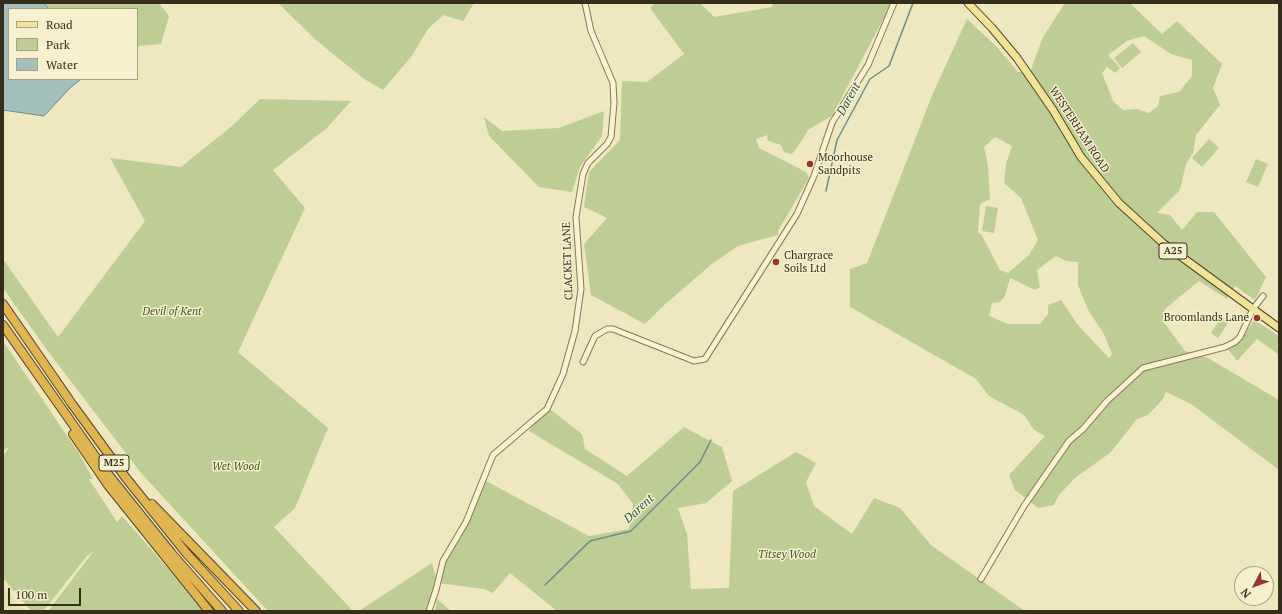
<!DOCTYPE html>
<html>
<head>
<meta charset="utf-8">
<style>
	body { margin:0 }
	#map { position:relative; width:1282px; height:614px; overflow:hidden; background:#efe7c0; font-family:"PT Serif",serif }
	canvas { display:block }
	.frame { position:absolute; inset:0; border:4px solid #372d1c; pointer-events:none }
	.legend { position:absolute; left:8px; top:8px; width:130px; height:72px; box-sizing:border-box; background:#f6f0cf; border:1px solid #aaa287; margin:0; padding:5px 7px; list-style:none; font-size:12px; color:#372d1c }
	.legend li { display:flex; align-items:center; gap:8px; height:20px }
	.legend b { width:20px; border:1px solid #aaa287 }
	.north { position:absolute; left:1234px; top:566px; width:40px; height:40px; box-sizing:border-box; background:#f6f0cf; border:1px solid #aaa287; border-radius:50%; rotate:229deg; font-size:11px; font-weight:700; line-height:16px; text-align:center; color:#372d1c }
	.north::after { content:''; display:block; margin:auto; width:14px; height:18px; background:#983526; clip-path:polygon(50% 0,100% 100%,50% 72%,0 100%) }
	.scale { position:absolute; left:8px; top:588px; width:73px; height:18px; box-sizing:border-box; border:2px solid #372d1c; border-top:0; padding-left:5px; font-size:12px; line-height:14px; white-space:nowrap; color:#372d1c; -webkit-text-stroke:3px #f6f0cf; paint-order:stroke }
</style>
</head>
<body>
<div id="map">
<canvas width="1282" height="614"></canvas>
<div class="frame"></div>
<ul class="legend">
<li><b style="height:5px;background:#f3e396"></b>Road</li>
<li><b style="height:11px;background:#becd94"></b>Park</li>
<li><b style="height:11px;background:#a3c0bc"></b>Water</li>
</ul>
<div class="north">N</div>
<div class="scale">100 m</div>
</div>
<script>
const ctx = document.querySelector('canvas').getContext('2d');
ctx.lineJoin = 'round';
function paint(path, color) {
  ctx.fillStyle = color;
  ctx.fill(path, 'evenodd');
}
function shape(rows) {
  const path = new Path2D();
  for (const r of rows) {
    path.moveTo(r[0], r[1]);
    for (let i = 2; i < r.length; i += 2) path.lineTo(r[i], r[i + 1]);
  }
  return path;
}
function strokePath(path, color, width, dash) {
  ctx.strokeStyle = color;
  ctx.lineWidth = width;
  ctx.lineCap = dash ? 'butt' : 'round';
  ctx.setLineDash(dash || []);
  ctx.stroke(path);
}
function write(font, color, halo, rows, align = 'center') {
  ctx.font = font + ' "PT Serif",serif';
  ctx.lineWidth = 3;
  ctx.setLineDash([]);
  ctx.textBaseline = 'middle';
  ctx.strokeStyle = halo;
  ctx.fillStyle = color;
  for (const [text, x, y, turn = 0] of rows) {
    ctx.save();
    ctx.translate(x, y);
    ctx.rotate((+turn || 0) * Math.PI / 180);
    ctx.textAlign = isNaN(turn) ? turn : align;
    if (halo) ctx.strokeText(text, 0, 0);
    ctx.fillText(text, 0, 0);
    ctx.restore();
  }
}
paint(shape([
	[3,587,24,611,3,611]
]), '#e4e3ad');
paint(shape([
	[44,3,159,3,169,16,161,44,137,46,137,9,49,9],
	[278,3,474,3,463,21,443,15,428,29,411,57,383,90,364,79,316,40],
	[655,3,700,3,714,17,772,7,773,3,892,3,832,116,809,129,794,152,791,154,784,152,781,145,768,141,767,138,768,135,756,139,759,148,806,172,809,178,778,231,778,235,738,246,713,263,662,307,645,324,591,295,584,244,607,218,584,207,589,172,620,140,622,81,647,82,684,54,650,8],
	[1065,3,1130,3,1162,34,1177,21,1222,64,1213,88,1220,105,1196,135,1193,153,1186,164,1180,190,1157,213,1170,215,1182,230,1197,212,1214,212,1266,277,1255,300,1235,286,1227,299,1199,281,1165,309,1163,321,1185,351,1208,358,1279,400,1279,470,1191,404,1166,392,1163,399,1148,415,1137,419,1110,453,1076,477,1059,495,1054,505,1038,508,1015,490,1009,475,1045,436,1034,430,1024,415,989,396,976,379,850,307,850,269,867,263,933,93,967,19,997,47,1018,72,1030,72,1043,37],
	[1144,36,1171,54,1192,60,1192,76,1179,92,1160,96,1158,106,1149,113,1136,109,1123,110,1113,101,1102,73,1107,67,1115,73,1120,68,1108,55,1127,41],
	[995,137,1012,146,1006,164,1004,183,1021,198,1038,240,1029,255,1008,273,1000,270,981,234,978,232,980,204,990,199,988,166,984,147],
	[1056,256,1066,261,1078,262,1078,285,1088,310,1104,334,1112,354,1109,358,1077,324,1061,300,1048,305,1048,314,1040,324,1008,324,989,316,992,303,1000,302,1005,296,1010,278,1035,290,1040,287,1037,270],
	[1133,43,1141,52,1122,68,1114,58],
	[260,99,351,101,327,128,273,170,305,208,238,352,328,428,295,508,274,527,353,611,268,611,141,473,47,350,3,288,3,259,58,337,145,221,110,158,181,167,232,126],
	[604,111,602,136,580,167,572,192,539,187,489,136,484,117,502,131,559,128],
	[1209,139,1219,148,1202,167,1192,158],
	[1256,159,1268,164,1258,187,1246,182],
	[986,206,998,208,994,233,982,231],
	[1221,318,1228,323,1218,338,1211,333],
	[1254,320,1279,336,1279,355,1257,339,1237,361,1228,349,1238,344],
	[3,341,80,455,93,479,89,479,117,522,122,516,205,611,48,611,94,551,87,556,45,609,41,611,31,611,3,578,3,456,9,447,3,451],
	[546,406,582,434,585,449,627,476,684,427,722,447,732,481,706,503,678,508,687,534,691,589,729,588,733,491,796,452,816,463,806,482,814,506,852,534,874,498,900,508,931,545,1022,609,1028,611,557,611,510,573,493,593,484,589,438,583,429,611,359,611,432,563,437,582,439,572,484,480,589,536,629,529,633,504,618,484,529,431],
	[437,599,451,611,435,611]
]), '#becd94');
const water = shape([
	[3,3,44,3,49,9,9,9,9,79,81,79,70,88,44,116,3,110,3,3]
]);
paint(water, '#a3c0bc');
strokePath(water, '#6a8e8a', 1);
strokePath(shape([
	[826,191,837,140,870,79,889,66,913,3],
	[545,585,590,541,631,531,700,462,711,440]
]), '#6a8e8a', 1.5);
const minor = shape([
	[583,362,595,336,607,329,613,329,694,361,705,359,797,214,814,176,832,123,868,65,894,3],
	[981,579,1024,506,1069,441,1083,429,1107,401,1143,368,1225,347,1235,342,1240,337,1253,309,1263,296],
	[429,611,436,590,443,561,466,522,493,455,547,409,563,374,575,331,581,289,576,217,583,174,588,163,607,144,611,137,614,103,613,83,591,31,585,3]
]);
const major = shape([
	[968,3,992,28,1017,58,1053,110,1081,157,1119,203,1164,244,1279,328]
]);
const highway = shape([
	[3,304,72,404,126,478,187,554,239,611],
	[3,325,107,473,172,554,222,611],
	[73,434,108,485,209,611],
	[152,504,256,611]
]);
strokePath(minor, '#887857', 7);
strokePath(major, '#55452c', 9);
strokePath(highway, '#55452c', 10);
strokePath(minor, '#f9f3d3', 5);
strokePath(major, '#f3e396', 7);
strokePath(highway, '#e0b44e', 8);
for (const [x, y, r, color] of [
	[810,164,4,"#983526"],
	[776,262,4,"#983526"],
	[1257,318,4,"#983526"]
]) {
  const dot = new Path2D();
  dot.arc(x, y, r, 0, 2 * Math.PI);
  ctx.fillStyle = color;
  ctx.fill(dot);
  strokePath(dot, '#f6f0cf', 1.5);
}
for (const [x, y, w] of [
	[1173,251,28],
	[114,463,30]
]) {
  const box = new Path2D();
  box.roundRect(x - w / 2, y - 8, w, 16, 3);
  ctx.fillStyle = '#f6f0cf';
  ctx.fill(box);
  strokePath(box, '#372d1c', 1);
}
write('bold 10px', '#372d1c', null, [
	["A25",1173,251],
	["M25",114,463]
]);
write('11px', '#372d1c', '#f6f0cf', [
	["WESTERHAM ROAD",1079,130,57],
	["CLACKET LANE",568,261,-92]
]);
write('11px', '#372d1c', '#f6f0cf', [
	["Moorhouse",818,158],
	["Sandpits",818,171],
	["Chargrace",784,256],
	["Soils Ltd",784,269],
	["Broomlands Lane",1249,318,"right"]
], 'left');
write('italic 11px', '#415422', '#f6f0cf', [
	["Devil of Kent",172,312],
	["Wet Wood",236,467],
	["Titsey Wood",787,555]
]);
write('italic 12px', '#2b5457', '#f6f0cf', [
	["Darent",849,99,-61],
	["Darent",639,509,-43]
]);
</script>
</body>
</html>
